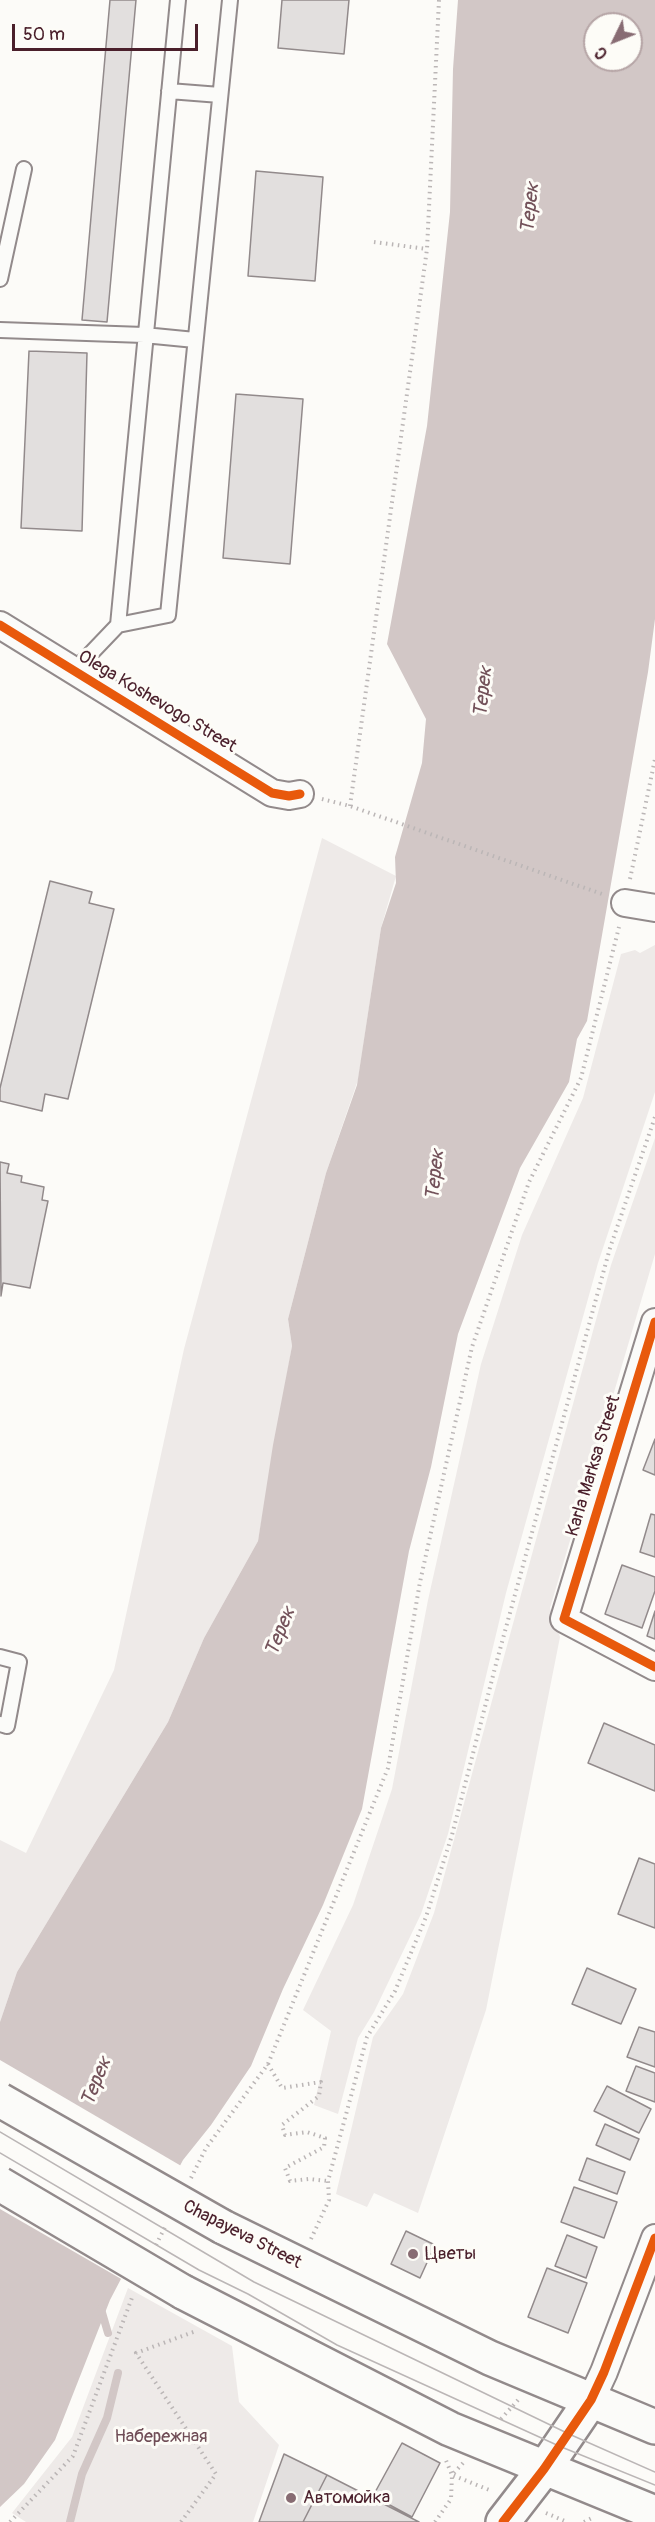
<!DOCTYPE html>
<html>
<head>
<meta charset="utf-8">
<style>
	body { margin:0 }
	#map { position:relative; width:655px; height:2522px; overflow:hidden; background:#fcfbf8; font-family:Pangolin,sans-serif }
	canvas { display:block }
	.north { position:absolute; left:583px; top:12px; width:60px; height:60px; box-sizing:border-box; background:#fdfcf7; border:2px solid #b5a4a5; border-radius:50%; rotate:227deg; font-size:16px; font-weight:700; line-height:24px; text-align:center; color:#4a1f2b }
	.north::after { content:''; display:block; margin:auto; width:21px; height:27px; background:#886c73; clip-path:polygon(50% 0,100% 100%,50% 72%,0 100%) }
	.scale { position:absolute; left:12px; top:24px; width:186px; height:27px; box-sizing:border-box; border:3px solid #4a1f2b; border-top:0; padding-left:8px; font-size:18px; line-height:21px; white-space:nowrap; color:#4a1f2b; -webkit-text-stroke:4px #fdfcf7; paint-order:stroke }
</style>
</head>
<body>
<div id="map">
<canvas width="655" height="2522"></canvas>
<div class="north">С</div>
<div class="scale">50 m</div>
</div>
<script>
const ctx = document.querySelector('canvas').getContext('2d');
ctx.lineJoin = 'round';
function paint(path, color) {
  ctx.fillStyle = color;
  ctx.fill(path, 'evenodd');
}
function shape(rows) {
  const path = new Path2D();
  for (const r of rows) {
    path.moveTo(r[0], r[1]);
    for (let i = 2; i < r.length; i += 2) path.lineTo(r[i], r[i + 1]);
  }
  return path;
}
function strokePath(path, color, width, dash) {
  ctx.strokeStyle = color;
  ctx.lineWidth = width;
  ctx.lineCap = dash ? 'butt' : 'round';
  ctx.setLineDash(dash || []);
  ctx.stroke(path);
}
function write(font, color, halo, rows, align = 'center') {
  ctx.font = font + ' Pangolin,sans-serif';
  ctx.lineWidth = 6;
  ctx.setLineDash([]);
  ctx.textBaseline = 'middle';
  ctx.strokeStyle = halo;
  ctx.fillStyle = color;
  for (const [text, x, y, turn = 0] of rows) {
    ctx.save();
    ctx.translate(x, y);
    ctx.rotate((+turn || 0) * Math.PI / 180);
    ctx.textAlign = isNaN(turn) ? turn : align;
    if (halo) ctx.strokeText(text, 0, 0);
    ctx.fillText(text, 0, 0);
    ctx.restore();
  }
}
paint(shape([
	[322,838,396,876,381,928,358,1080,326,1173,288,1319,292,1346,258,1541,204,1638,168,1722,17,1972,0,2022,0,1840,26,1853,114,1670,184,1349],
	[655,945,655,1092,598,1263,506,1593,448,1834,421,1914,374,2012,358,2038,338,2114,314,2105,331,2031,303,2010,353,1905,392,1789,428,1600,481,1364,522,1235,583,1098,621,954,635,950,640,953],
	[655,1138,655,1254,550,1608,560,1637,486,2010,418,2213,374,2193,367,2207,336,2194,373,2037,403,1994,434,1913,611,1265],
	[128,2288,232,2346,239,2402,279,2445,253,2522,26,2522,12,2513,72,2437]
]), '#eeeae8');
paint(shape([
	[458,0,655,0,655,619,648,672,587,1021,577,1039,569,1082,520,1168,458,1334,431,1467,409,1551,362,1809,323,1905,283,1989,251,2066,211,2125,183,2160,110,2300,55,2440,24,2484,0,2507,0,2022,17,1972,168,1722,204,1638,258,1541,273,1445,292,1346,288,1319,326,1173,357,1085,381,928,396,883,395,857,422,763,426,719,387,644,427,426,450,212,453,69],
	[595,24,631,24,631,60,595,60]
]), '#d2c7c6');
paint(shape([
	[0,2060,183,2167,123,2280,0,2209]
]), '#fcfbf8');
strokePath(shape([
	[101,2309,108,2333],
	[70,2522,82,2474,107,2418,118,2373]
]), '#d2c7c6', 8);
const building = shape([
	[110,0,136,0,107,322,82,320,110,0],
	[282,0,349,0,344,54,278,48,282,0],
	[256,171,323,177,315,281,248,276,256,171],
	[29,351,87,353,82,531,21,528,29,351],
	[236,394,303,399,290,564,223,558,236,394],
	[50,881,92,892,89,903,114,909,68,1099,45,1094,42,1111,0,1101,0,1088,50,881],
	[0,1162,9,1164,7,1173,22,1176,21,1182,44,1187,42,1200,48,1201,30,1288,3,1283,1,1296,0,1162],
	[655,1439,655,1475,643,1470,655,1439],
	[651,1514,655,1515,655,1557,640,1552,651,1514],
	[622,1565,655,1577,655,1591,642,1628,605,1614,622,1565],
	[655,1611,655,1639,647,1636,655,1611],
	[604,1723,655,1745,655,1791,588,1763,604,1723],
	[639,1858,655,1864,655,1928,618,1914,639,1858],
	[587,1968,636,1989,621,2024,572,2004,587,1968],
	[639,2027,655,2032,655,2067,627,2057,639,2027],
	[636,2066,655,2073,655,2102,626,2091,636,2066],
	[607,2086,651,2109,639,2133,594,2111,607,2086],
	[605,2124,639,2139,630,2160,596,2145,605,2124],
	[587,2158,625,2172,617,2194,579,2180,587,2158],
	[574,2187,617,2202,604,2238,561,2222,574,2187],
	[406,2231,435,2245,420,2278,391,2264,406,2231],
	[567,2235,597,2247,586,2278,555,2266,567,2235],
	[547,2268,587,2283,568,2333,528,2317,547,2268],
	[402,2443,440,2463,412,2517,373,2496,402,2443],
	[284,2454,327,2475,303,2522,259,2522,284,2454],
	[327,2475,419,2522,303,2522,327,2475]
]);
paint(building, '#e2dfde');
strokePath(building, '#928a8b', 1.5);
const lane = shape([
	[169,91,220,95],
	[0,279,24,169],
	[0,330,144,335,195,340],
	[118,625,168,615,230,0],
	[75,670,118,625,178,0],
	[0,1657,19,1662,7,1726,0,1724]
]);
const street = shape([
	[0,625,272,793,289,796,300,794],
	[625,903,655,908],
	[655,1322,564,1619,655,1667],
	[591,2400,604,2372,655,2238]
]);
const secondary = shape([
	[223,2227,490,2358,655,2427],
	[183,2292,450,2429,655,2513],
	[503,2522,544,2469,591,2400]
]);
strokePath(lane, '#928a8b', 18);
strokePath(street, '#928a8b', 30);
strokePath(secondary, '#928a8b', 38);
strokePath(shape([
	[374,242,427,249],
	[322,799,350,806,602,894],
	[350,806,427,249,439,0],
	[630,879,655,759],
	[268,2064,282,2088,321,2082,319,2096,282,2125,285,2135,307,2132,325,2138,324,2147,285,2168,290,2181,309,2179,328,2181],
	[191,2178,206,2148,268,2064,388,1768,420,1582,472,1347,529,1182,581,1078,619,927],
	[311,2239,329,2200,328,2181,367,2037,395,1991,426,1917,452,1835,496,1664,610,1248,655,1117],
	[156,2245,165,2227],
	[501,2419,518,2400],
	[463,2463,452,2475,492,2491],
	[546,2513,567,2522],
	[10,2522,73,2456,133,2295],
	[181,2522,216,2474,136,2353,196,2331],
	[435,2522,451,2499,452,2475,445,2458],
	[584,2522,592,2518]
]), '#bbb6b6', 4, [1.5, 4.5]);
strokePath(lane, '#fbfbf9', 14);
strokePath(street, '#fbfbf9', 26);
strokePath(secondary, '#fbfbf9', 33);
strokePath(shape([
	[0,2132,254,2282,569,2434,655,2472],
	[0,2153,199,2270,248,2294,337,2345,559,2446,655,2485]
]), '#bbb6b6', 1.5);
const secondaryBridge = shape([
	[0,2100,223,2227],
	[0,2184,183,2292]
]);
strokePath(secondaryBridge, '#928a8b', 38, []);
strokePath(secondaryBridge, '#fbfbf9', 33);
strokePath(shape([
	[0,625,272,793,289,796,300,794],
	[655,1322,564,1619,655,1667],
	[503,2522,544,2469,591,2400,604,2372,655,2238]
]), '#e8590c', 9);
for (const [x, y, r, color] of [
	[413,2254,6,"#886c73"],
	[291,2498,6,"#886c73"]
]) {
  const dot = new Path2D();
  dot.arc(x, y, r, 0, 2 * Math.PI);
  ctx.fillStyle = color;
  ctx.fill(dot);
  strokePath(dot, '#fdfcf7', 2);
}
write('18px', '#4a1f2b', '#fdfcf7', [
	["Olega Koshevogo Street",157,702,31],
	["Karla Marksa Street",594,1466,-73],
	["Chapayeva Street",242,2235,27]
]);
write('18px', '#4a1f2b', '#fdfcf7', [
	["Цветы",425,2254],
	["Автомойка",303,2498]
], 'left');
write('18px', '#704e57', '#fdfcf7', [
	["Набережная",161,2437]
]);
write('italic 20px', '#73525a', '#fdfcf7', [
	["Терек",531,208,-84],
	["Терек",484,692,-84],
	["Терек",436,1175,-84],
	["Терек",281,1632,-68],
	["Терек",97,2082,-68]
]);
</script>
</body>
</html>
